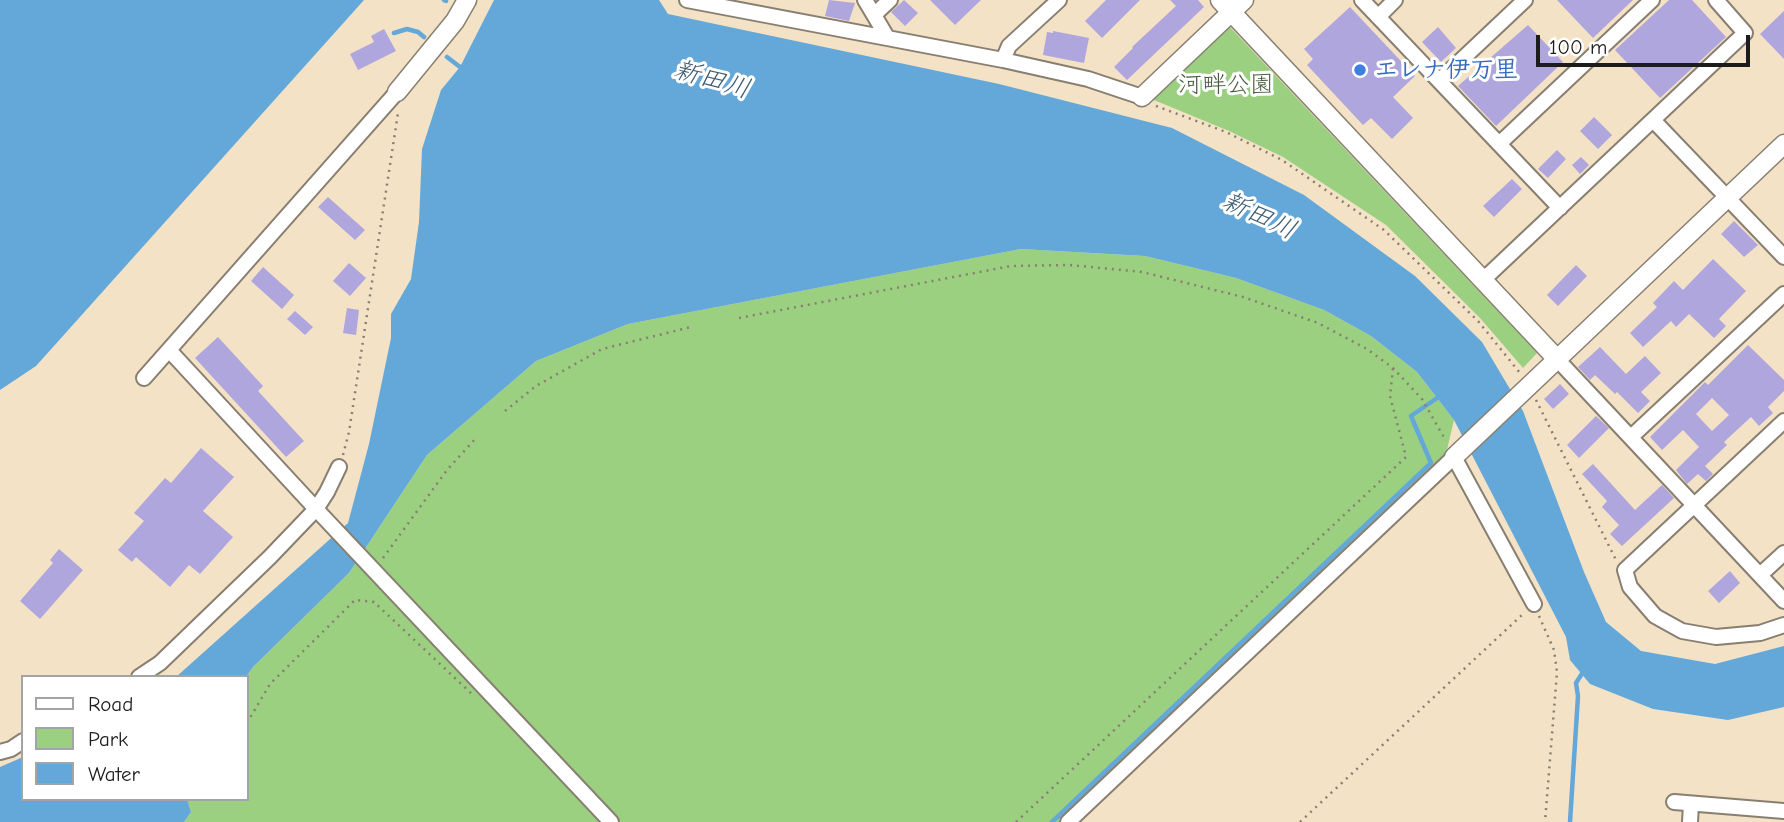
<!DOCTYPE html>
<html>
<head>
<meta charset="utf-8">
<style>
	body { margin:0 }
	#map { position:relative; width:1784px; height:822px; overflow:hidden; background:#f3e2c6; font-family:"Comic Neue",sans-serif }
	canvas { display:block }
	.legend { position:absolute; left:21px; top:675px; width:228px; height:126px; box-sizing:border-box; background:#fff; border:2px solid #a4a4a4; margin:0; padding:9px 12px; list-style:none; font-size:21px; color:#1c1c1c }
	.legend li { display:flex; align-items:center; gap:14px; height:35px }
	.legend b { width:35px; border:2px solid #a4a4a4 }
	.scale { position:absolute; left:1536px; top:35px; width:214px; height:32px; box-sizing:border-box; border:4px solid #1c1c1c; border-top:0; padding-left:9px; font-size:21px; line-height:24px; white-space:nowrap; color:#1c1c1c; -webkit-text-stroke:5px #fff; paint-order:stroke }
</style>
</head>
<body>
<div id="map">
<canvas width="1784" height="822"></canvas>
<ul class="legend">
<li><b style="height:9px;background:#fff"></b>Road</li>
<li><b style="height:19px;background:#9cd081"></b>Park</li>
<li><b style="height:19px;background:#63a8d8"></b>Water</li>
</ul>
<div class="scale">100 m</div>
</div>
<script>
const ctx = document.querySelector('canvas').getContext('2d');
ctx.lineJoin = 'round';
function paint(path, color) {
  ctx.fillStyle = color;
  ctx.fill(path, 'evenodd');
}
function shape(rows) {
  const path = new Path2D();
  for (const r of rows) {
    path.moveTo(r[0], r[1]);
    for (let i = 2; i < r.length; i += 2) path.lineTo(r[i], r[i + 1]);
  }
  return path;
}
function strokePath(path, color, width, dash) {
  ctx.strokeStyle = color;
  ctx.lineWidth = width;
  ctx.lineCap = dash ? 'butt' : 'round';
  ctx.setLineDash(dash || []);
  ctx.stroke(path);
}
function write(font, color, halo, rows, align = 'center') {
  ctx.font = font + ' "Comic Neue","Klee One",sans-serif';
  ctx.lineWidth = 6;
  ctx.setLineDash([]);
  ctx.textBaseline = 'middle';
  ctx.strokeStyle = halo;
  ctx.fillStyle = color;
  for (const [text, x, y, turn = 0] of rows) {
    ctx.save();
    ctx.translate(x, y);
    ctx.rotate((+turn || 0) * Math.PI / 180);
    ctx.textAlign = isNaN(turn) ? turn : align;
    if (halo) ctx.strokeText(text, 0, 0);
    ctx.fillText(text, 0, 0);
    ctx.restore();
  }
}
paint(shape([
	[1228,25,1537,353,1523,368,1480,318,1386,225,1283,157,1229,131,1149,98],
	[1021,249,1145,256,1236,278,1324,310,1371,336,1417,372,1454,420,1445,458,1063,822,184,822,191,812,187,799,247,799,246,677,253,667,349,573,427,455,536,361,628,324]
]), '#9cd081');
paint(shape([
	[0,0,364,0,36,366,0,390],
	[494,0,659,0,668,14,999,84,1172,128,1304,195,1415,276,1482,342,1523,411,1584,572,1606,622,1641,651,1715,664,1784,646,1784,707,1728,720,1653,709,1590,684,1570,660,1566,637,1454,420,1417,372,1371,336,1324,310,1236,278,1145,256,1021,249,628,324,536,361,427,455,349,573,253,667,246,677,176,677,348,523,369,444,391,338,391,314,411,279,419,222,422,149,441,90,460,67],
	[23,757,23,799,187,799,191,812,184,822,0,822,0,767]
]), '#63a8d8');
strokePath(shape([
	[444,0,446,1],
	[394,33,407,29,418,32,424,37],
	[447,57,460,67,463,67],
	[1052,822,1431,463,1411,416,1440,396],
	[1570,822,1578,696,1576,683,1583,672]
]), '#63a8d8', 4.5);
paint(shape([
	[829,0,855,3,849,21,825,16],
	[904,0,918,13,905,26,891,12],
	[930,0,981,0,955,25],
	[1106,0,1140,0,1102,38,1085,21],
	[1170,0,1198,0,1204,7,1127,80,1114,67,1133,48,1132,47,1176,6],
	[1557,0,1633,0,1593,38],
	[1669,0,1692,0,1726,37,1660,98,1615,50],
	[1350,7,1415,76,1393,97,1413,118,1392,139,1371,118,1363,125,1307,65,1313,59,1304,49],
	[1784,11,1784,59,1760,34],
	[1528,25,1563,62,1496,126,1458,86],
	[1438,27,1456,48,1441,62,1422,42],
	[384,29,396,51,358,70,350,54,374,42,371,36],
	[1053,31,1089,38,1084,63,1043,55,1047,32,1053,33],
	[1594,117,1612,135,1598,149,1580,131],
	[1557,150,1566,159,1548,178,1538,169],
	[1581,157,1589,165,1580,174,1572,165],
	[1512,179,1522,189,1494,217,1483,206],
	[328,197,365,230,355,240,318,207],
	[1734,221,1758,245,1744,257,1721,234],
	[1713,259,1746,291,1719,319,1726,326,1714,338,1689,314,1676,327,1671,321,1643,347,1630,333,1657,307,1653,303,1674,281,1683,290],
	[349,263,366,278,350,296,333,281],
	[1576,265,1587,276,1558,306,1547,295],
	[263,267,294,295,282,309,251,281],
	[347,308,359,310,356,335,343,333],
	[295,311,313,327,305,335,287,319],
	[218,337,263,386,258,391,304,441,286,457,195,358],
	[1748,345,1784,380,1784,391,1768,407,1773,413,1759,426,1751,417,1724,442,1727,445,1705,466,1713,474,1706,481,1698,474,1687,484,1676,470,1699,447,1683,430,1662,450,1650,437,1705,382,1708,385],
	[1712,398,1729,415,1712,431,1696,414],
	[1600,347,1626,374,1645,356,1661,373,1641,392,1650,401,1638,413,1617,392,1615,394,1595,375,1590,380,1578,367],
	[1560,384,1569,394,1553,409,1544,399],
	[1596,416,1609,428,1579,458,1567,445],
	[201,448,234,477,203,511,233,537,200,574,189,565,170,587,136,557,132,562,118,550,144,521,134,513,165,478,171,483],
	[1593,464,1635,510,1662,485,1674,498,1622,546,1610,534,1619,525,1602,507,1607,501,1582,474],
	[59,549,83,570,40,619,20,601,53,563,50,560],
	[1730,571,1740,583,1719,603,1708,591]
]), '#afa6dd');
const minor = shape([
	[687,0,1003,60,1088,79,1142,97],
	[865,0,887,37],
	[1362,0,1560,208],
	[874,15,890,0],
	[1378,17,1395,0],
	[1003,60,1009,46,1059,0],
	[1439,81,1525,0],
	[1653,120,1784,257],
	[1499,144,1652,0],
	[1483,280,1745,33,1716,0],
	[169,350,316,509,611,822],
	[1556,358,1784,601],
	[144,378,397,92],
	[1784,421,1625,570,1630,587,1655,616,1682,631,1716,637,1760,633,1784,625],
	[1631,437,1784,294],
	[1760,575,1784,553],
	[139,677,160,663,270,557,316,509,327,492,339,467],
	[0,752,11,749,23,741],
	[1674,802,1784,811],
	[1068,822,1454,457,1534,604],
	[1690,822,1691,804]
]);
const tertiary = shape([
	[1220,0,1556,358],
	[397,92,455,21,467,0],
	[1142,97,1244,0],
	[1454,457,1784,144]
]);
strokePath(minor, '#887f71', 18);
strokePath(tertiary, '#887f71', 21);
strokePath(shape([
	[1156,106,1226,132,1282,160,1384,230,1478,321,1520,373],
	[739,318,1011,266,1070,265,1142,272,1243,297,1318,323,1367,349,1393,368,1422,399,1446,441],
	[1536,400,1616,560],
	[505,411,536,386,602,349,691,327],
	[343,455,349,432,398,113],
	[383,558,447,470,477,437],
	[1539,616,1554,650,1557,672,1545,822],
	[247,723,270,684,355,600,374,602,474,696],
	[217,801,217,799],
	[1016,822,1406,457,1390,396,1393,368],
	[1300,822,1523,614]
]), '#887f71', 2.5, [2, 5]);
strokePath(minor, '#fff', 14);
strokePath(tertiary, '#fff', 18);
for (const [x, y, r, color] of [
	[1360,70,7,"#3f7fe0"]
]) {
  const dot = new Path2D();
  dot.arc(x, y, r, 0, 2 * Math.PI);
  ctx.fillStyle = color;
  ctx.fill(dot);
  strokePath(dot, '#fff', 2.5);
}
write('bold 24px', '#366cbe', '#fff', [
	["エレナ伊万里",1374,70]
], 'left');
write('24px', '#495b3f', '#fff', [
	["河畔公園",1226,85]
]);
write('italic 26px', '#3c5b71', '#fff', [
	["新田川",712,80,16],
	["新田川",1259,216,25]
]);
</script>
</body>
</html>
